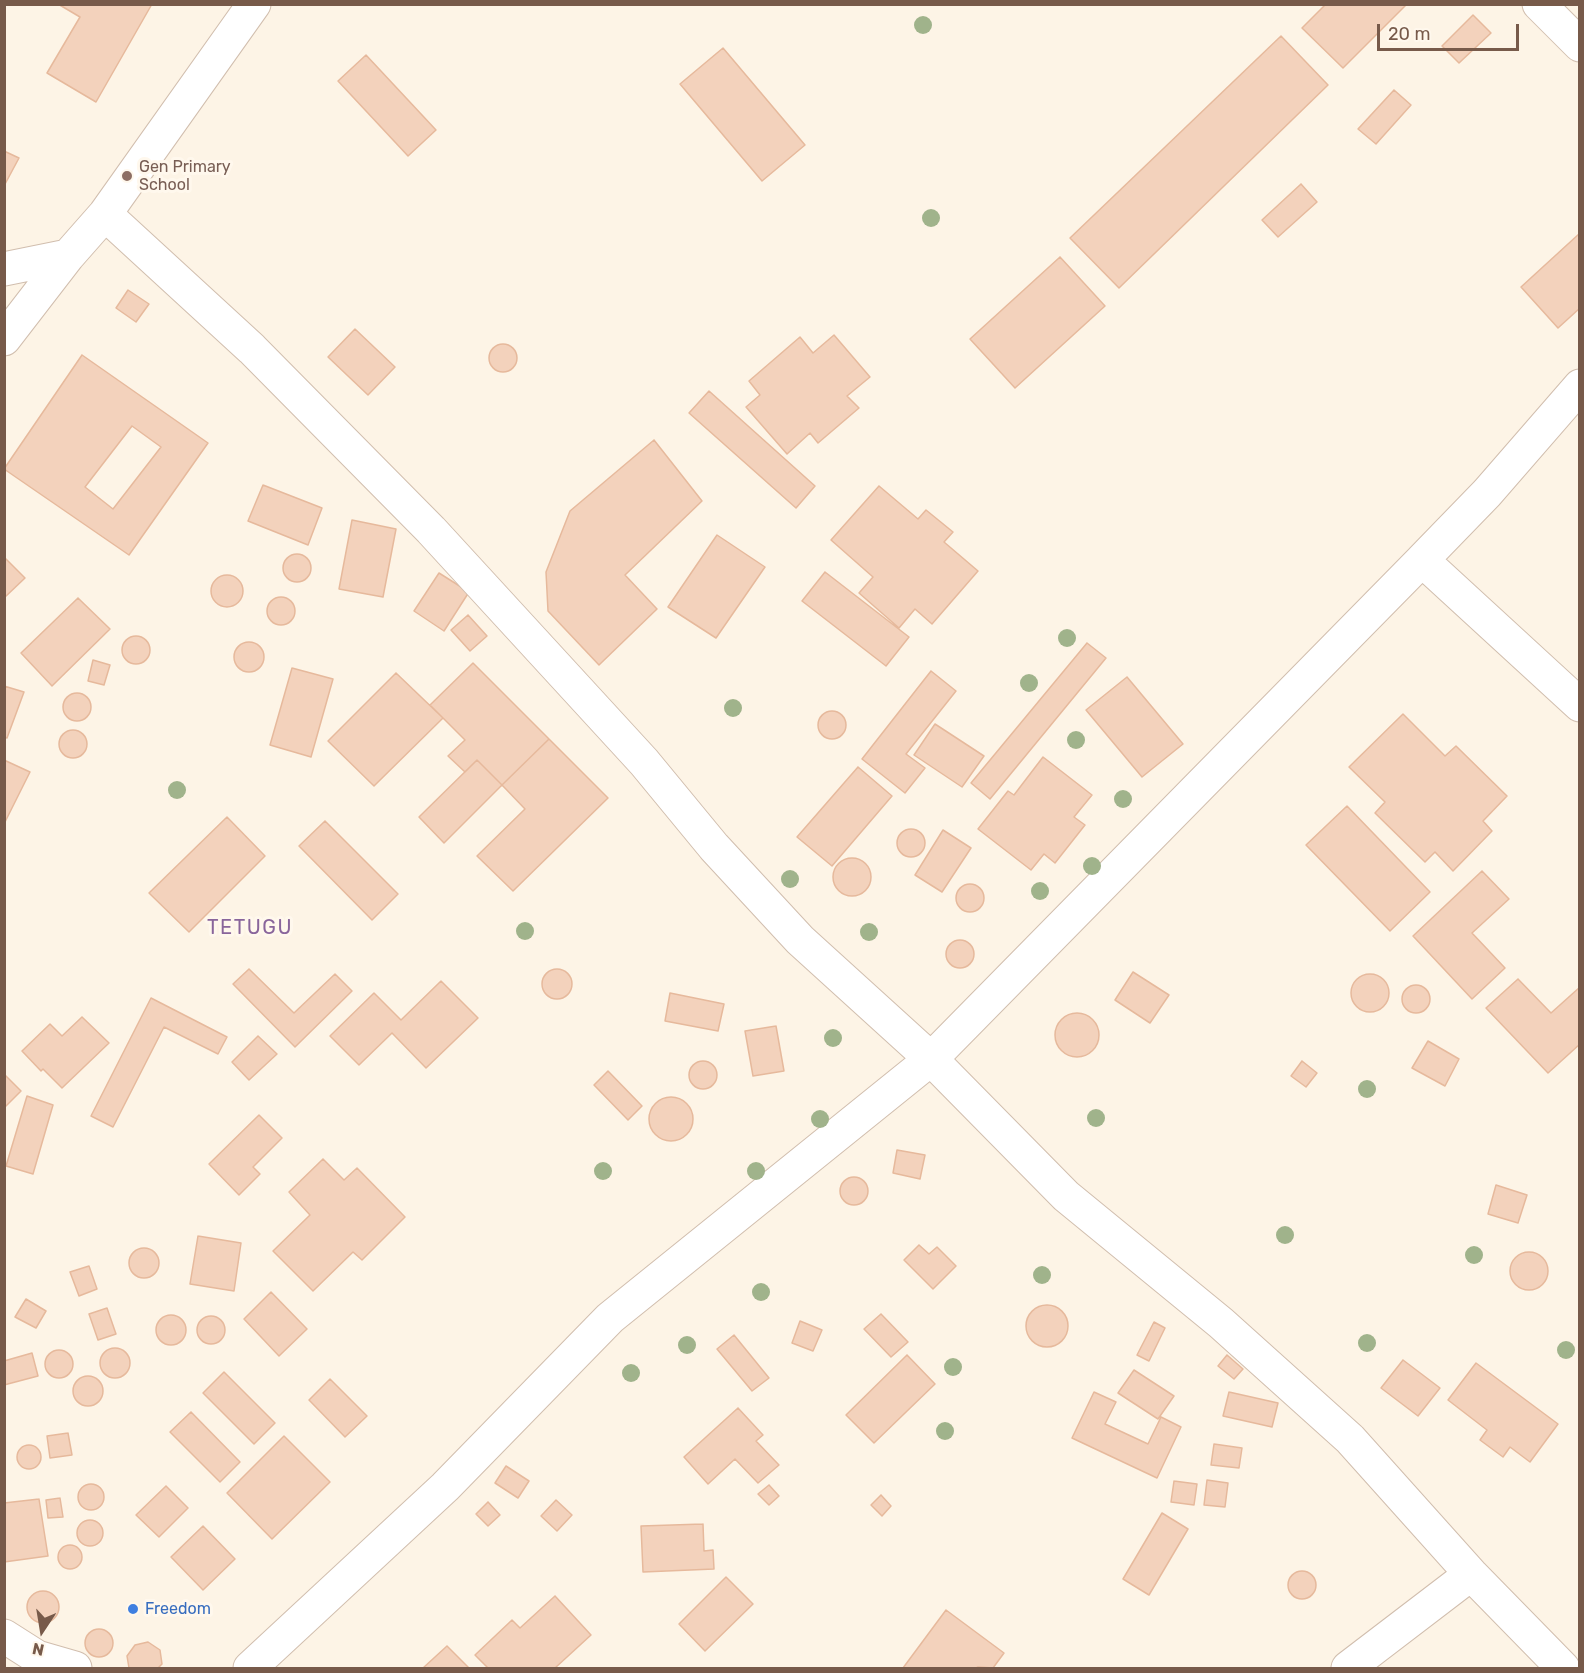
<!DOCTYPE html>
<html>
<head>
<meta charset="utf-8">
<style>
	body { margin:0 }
	#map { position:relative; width:1584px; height:1673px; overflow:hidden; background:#fdf4e6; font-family:Rubik,sans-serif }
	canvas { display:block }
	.frame { position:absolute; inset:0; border:6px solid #775a4a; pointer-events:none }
	.north { position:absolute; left:12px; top:1601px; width:60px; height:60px; -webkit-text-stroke:4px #fff8ed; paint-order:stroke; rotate:192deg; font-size:16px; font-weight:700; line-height:24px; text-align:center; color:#775a4a }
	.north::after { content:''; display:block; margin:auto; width:21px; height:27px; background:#775a4a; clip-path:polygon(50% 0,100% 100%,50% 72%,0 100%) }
	.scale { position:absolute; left:1377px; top:24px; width:142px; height:27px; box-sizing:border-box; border:3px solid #775a4a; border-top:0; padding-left:8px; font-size:18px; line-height:21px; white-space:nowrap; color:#775a4a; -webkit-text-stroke:4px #fff8ed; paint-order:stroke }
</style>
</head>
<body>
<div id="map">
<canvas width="1584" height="1673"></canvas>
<div class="frame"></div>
<div class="north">N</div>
<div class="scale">20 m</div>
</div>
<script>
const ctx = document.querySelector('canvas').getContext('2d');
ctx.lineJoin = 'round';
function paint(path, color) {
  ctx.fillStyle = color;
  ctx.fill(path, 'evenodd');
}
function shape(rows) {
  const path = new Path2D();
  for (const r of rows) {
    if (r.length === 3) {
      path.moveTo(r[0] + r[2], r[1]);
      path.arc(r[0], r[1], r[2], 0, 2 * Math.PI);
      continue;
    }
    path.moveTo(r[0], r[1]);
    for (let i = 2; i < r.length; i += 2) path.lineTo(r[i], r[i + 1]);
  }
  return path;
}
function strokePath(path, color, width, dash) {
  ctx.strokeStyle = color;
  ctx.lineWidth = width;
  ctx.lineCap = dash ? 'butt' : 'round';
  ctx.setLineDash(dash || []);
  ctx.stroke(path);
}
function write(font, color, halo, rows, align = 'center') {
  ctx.font = font + ' Rubik,sans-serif';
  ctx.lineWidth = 6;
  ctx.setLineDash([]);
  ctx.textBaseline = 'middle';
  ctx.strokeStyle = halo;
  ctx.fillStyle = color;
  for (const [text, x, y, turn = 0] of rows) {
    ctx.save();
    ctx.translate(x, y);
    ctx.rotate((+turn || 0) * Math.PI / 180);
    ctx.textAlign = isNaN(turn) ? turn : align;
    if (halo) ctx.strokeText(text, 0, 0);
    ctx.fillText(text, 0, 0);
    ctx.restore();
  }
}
const building = shape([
	[58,4,152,4,96,102,47,73,80,17,58,4],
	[1326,4,1407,4,1343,68,1302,28,1326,4],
	[1473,15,1491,33,1459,63,1442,46,1473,15],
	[1281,36,1328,85,1119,288,1070,238,1281,36],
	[723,48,805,145,762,181,680,84,723,48],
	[366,55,436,130,408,156,338,81,366,55],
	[1394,90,1411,105,1376,144,1358,129,1394,90],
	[4,151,19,158,4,186,4,151],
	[1301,184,1317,202,1278,237,1262,220,1301,184],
	[1580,233,1580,308,1558,328,1521,287,1580,233],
	[1060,257,1105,306,1015,388,970,339,1060,257],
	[128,290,149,304,136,322,116,308,128,290],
	[355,329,395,367,368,395,328,357,355,329],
	[834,335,870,377,847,396,859,408,818,443,810,433,787,454,746,407,760,395,749,381,800,337,813,353,834,335],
	[503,358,14],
	[82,355,208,443,129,555,4,469,82,355],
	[132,426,161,447,113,509,85,487,132,426],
	[709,391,815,486,796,508,689,413,709,391],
	[654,440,702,501,625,575,657,609,599,665,548,611,546,572,570,511,654,440],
	[263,485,322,508,308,545,248,521,263,485],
	[879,486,918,519,926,510,953,532,944,542,978,571,932,624,915,609,899,628,859,593,873,577,831,540,879,486],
	[352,520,396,529,383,597,339,589,352,520],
	[717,535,765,567,716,638,668,607,717,535],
	[297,568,14],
	[4,557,25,578,4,598,4,557],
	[825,572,909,637,886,666,802,601,825,572],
	[439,573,469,592,444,631,414,611,439,573],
	[227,591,16],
	[281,611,14],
	[78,598,110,629,52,686,21,653,78,598],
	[468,615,487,636,470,651,451,630,468,615],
	[136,650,14],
	[249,657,15],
	[1087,643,1106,658,990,799,971,783,1087,643],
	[93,660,110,665,104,685,88,681,93,660],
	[473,663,549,739,502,785,477,760,465,772,448,756,465,740,430,705,473,663],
	[292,668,333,679,311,757,270,745,292,668],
	[931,671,956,691,906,754,925,768,905,793,862,759,931,671],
	[396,673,443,718,374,786,328,741,396,673],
	[1127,677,1183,744,1142,777,1086,710,1127,677],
	[4,686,24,692,7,738,4,737,4,686],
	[77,707,14],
	[832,725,14],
	[1403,714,1445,756,1456,746,1507,796,1483,821,1492,831,1453,871,1435,852,1425,862,1375,813,1385,802,1349,767,1403,714],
	[935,724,984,756,962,787,914,755,935,724],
	[73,744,14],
	[549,739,608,798,513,891,477,856,525,809,502,785,549,739],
	[1043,757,1092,795,1074,817,1085,825,1055,863,1044,854,1031,870,978,829,1008,791,1014,795,1043,757],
	[4,760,30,772,4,824,4,760],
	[477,760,502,785,444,843,419,817,477,760],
	[858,767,892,796,832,866,797,837,858,767],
	[1347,806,1430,892,1390,931,1306,845,1347,806],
	[227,817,265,856,189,932,149,893,227,817],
	[325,821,398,894,372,920,299,846,325,821],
	[911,843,14],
	[943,830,971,848,942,892,915,875,943,830],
	[852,877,19],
	[1482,871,1509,899,1472,933,1505,968,1472,999,1413,936,1482,871],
	[970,898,14],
	[960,954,14],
	[249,969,294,1013,335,974,352,991,295,1047,233,984,249,969],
	[557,984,15],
	[1133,972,1169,995,1150,1023,1115,1000,1133,972],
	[1370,993,19],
	[1518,979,1551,1013,1580,987,1580,1044,1548,1073,1486,1008,1518,979],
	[441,981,478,1018,426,1068,392,1033,359,1065,330,1036,374,993,401,1020,441,981],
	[1416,999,14],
	[670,993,724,1004,718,1031,665,1021,670,993],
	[151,998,227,1037,218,1054,164,1027,113,1127,91,1116,151,998],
	[1077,1035,22],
	[82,1017,109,1043,62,1088,43,1069,41,1071,22,1051,50,1024,62,1036,82,1017],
	[776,1026,784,1071,753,1076,745,1031,776,1026],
	[258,1036,277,1054,249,1080,232,1062,258,1036],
	[1428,1041,1459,1059,1445,1086,1412,1068,1428,1041],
	[703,1075,14],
	[1302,1061,1317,1073,1306,1087,1291,1076,1302,1061],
	[608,1071,642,1106,628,1120,594,1085,608,1071],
	[4,1074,21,1091,4,1108,4,1074],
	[27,1096,53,1105,33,1174,6,1166,27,1096],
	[671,1119,22],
	[259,1115,282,1138,253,1167,260,1174,239,1195,209,1164,259,1115],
	[897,1150,925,1155,920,1179,893,1173,897,1150],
	[323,1159,344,1180,357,1168,405,1217,362,1260,353,1252,313,1291,273,1251,310,1215,289,1192,323,1159],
	[854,1191,14],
	[1496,1185,1527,1195,1518,1223,1488,1214,1496,1185],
	[198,1236,241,1243,234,1291,190,1284,198,1236],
	[919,1245,929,1254,937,1247,956,1266,933,1289,904,1260,919,1245],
	[144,1263,15],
	[1529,1271,19],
	[89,1266,97,1289,79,1296,70,1272,89,1266],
	[271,1292,307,1329,279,1356,244,1319,271,1292],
	[26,1299,46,1311,36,1328,15,1317,26,1299],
	[1047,1326,21],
	[107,1308,116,1334,98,1340,89,1314,107,1308],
	[881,1314,908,1342,891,1357,864,1329,881,1314],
	[171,1330,15],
	[211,1330,14],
	[800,1321,822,1330,813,1351,792,1343,800,1321],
	[1154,1322,1165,1328,1149,1361,1137,1355,1154,1322],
	[734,1335,769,1378,752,1391,717,1349,734,1335],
	[115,1363,15],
	[59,1364,14],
	[32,1353,38,1376,4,1385,4,1361,32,1353],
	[907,1355,935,1384,874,1443,846,1415,907,1355],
	[1227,1355,1243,1369,1234,1379,1218,1366,1227,1355],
	[1403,1360,1440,1388,1418,1416,1381,1388,1403,1360],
	[1476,1363,1558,1424,1530,1462,1510,1447,1503,1457,1480,1440,1487,1430,1448,1400,1476,1363],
	[1134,1370,1174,1396,1158,1419,1118,1393,1134,1370],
	[224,1372,275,1423,254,1444,203,1393,224,1372],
	[88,1391,15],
	[330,1379,367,1416,345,1437,309,1400,330,1379],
	[1094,1392,1116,1402,1105,1424,1148,1444,1161,1417,1181,1427,1157,1478,1072,1438,1094,1392],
	[1229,1392,1278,1403,1272,1427,1223,1416,1229,1392],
	[738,1408,763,1435,756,1441,779,1465,758,1483,735,1459,708,1484,684,1457,738,1408],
	[191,1412,240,1462,220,1482,170,1432,191,1412],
	[68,1433,72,1455,50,1458,47,1436,68,1433],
	[284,1436,330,1482,272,1539,227,1493,284,1436],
	[1214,1444,1242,1448,1239,1468,1211,1465,1214,1444],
	[29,1457,12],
	[506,1466,529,1481,518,1498,495,1483,506,1466],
	[1207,1480,1228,1483,1225,1507,1204,1505,1207,1480],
	[1174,1481,1197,1484,1194,1505,1171,1502,1174,1481],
	[91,1497,13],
	[769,1485,779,1496,769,1505,758,1494,769,1485],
	[166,1486,188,1508,159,1537,136,1515,166,1486],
	[881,1495,891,1506,882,1516,871,1505,881,1495],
	[60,1498,63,1517,48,1518,46,1500,60,1498],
	[39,1499,48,1556,4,1562,4,1503,39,1499],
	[556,1500,572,1515,557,1531,541,1516,556,1500],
	[488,1502,500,1515,488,1526,476,1514,488,1502],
	[1162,1513,1188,1529,1149,1595,1123,1579,1162,1513],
	[90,1533,13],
	[703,1524,704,1551,713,1550,714,1569,643,1572,641,1526,703,1524],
	[203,1526,235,1559,203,1590,171,1557,203,1526],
	[70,1557,12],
	[1302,1585,14],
	[726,1577,753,1604,705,1651,679,1624,726,1577],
	[43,1607,16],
	[555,1596,591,1635,555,1668,488,1668,475,1655,512,1620,520,1628,555,1596],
	[946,1610,1004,1653,993,1668,978,1667,976,1668,903,1668,946,1610],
	[99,1643,14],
	[148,1642,160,1650,162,1664,158,1668,129,1668,127,1656,135,1645,148,1642],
	[447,1646,469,1668,423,1668,447,1646]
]);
paint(building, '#f3d2bc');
strokePath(building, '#e6b99c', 1.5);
const street = shape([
	[1539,4,1580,45],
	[105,214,252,349,431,530,644,762,714,847,800,940,931,1059,1066,1196,1221,1323,1350,1439,1471,1574,1563,1668],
	[4,269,68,256],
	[4,339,68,256,105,214,254,4],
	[1422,560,1487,493,1580,386],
	[4,1636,37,1657,75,1668],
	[250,1668,445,1487,610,1318,931,1059,1422,560,1580,705],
	[1348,1668,1471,1574]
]);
strokePath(street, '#d1beae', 35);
strokePath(street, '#fff', 33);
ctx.fillStyle = '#a0b38b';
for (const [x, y] of [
	[923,25],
	[931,218],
	[1067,638],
	[1029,683],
	[733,708],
	[1076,740],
	[177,790],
	[1123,799],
	[1092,866],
	[790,879],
	[1040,891],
	[525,931],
	[869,932],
	[833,1038],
	[1367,1089],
	[1096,1118],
	[820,1119],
	[603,1171],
	[756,1171],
	[1285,1235],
	[1474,1255],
	[1042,1275],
	[761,1292],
	[1367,1343],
	[687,1345],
	[1566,1350],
	[953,1367],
	[631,1373],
	[945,1431]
]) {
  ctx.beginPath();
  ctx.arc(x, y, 9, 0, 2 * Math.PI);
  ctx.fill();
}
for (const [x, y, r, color] of [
	[127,176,6,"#8d6e63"],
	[133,1609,6,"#3f7fe0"]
]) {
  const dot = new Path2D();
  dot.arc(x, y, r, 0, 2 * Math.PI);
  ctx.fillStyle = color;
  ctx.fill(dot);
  strokePath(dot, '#fff8ed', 2);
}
write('16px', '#785e54', '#fff8ed', [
	["Gen Primary",139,167],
	["School",139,185]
], 'left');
write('16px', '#366cbe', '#fff8ed', [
	["Freedom",145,1609]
], 'left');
ctx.letterSpacing = '1.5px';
write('20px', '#89659b', '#fff8ed', [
	["TETUGU",250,928]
]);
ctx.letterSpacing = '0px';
</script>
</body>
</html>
